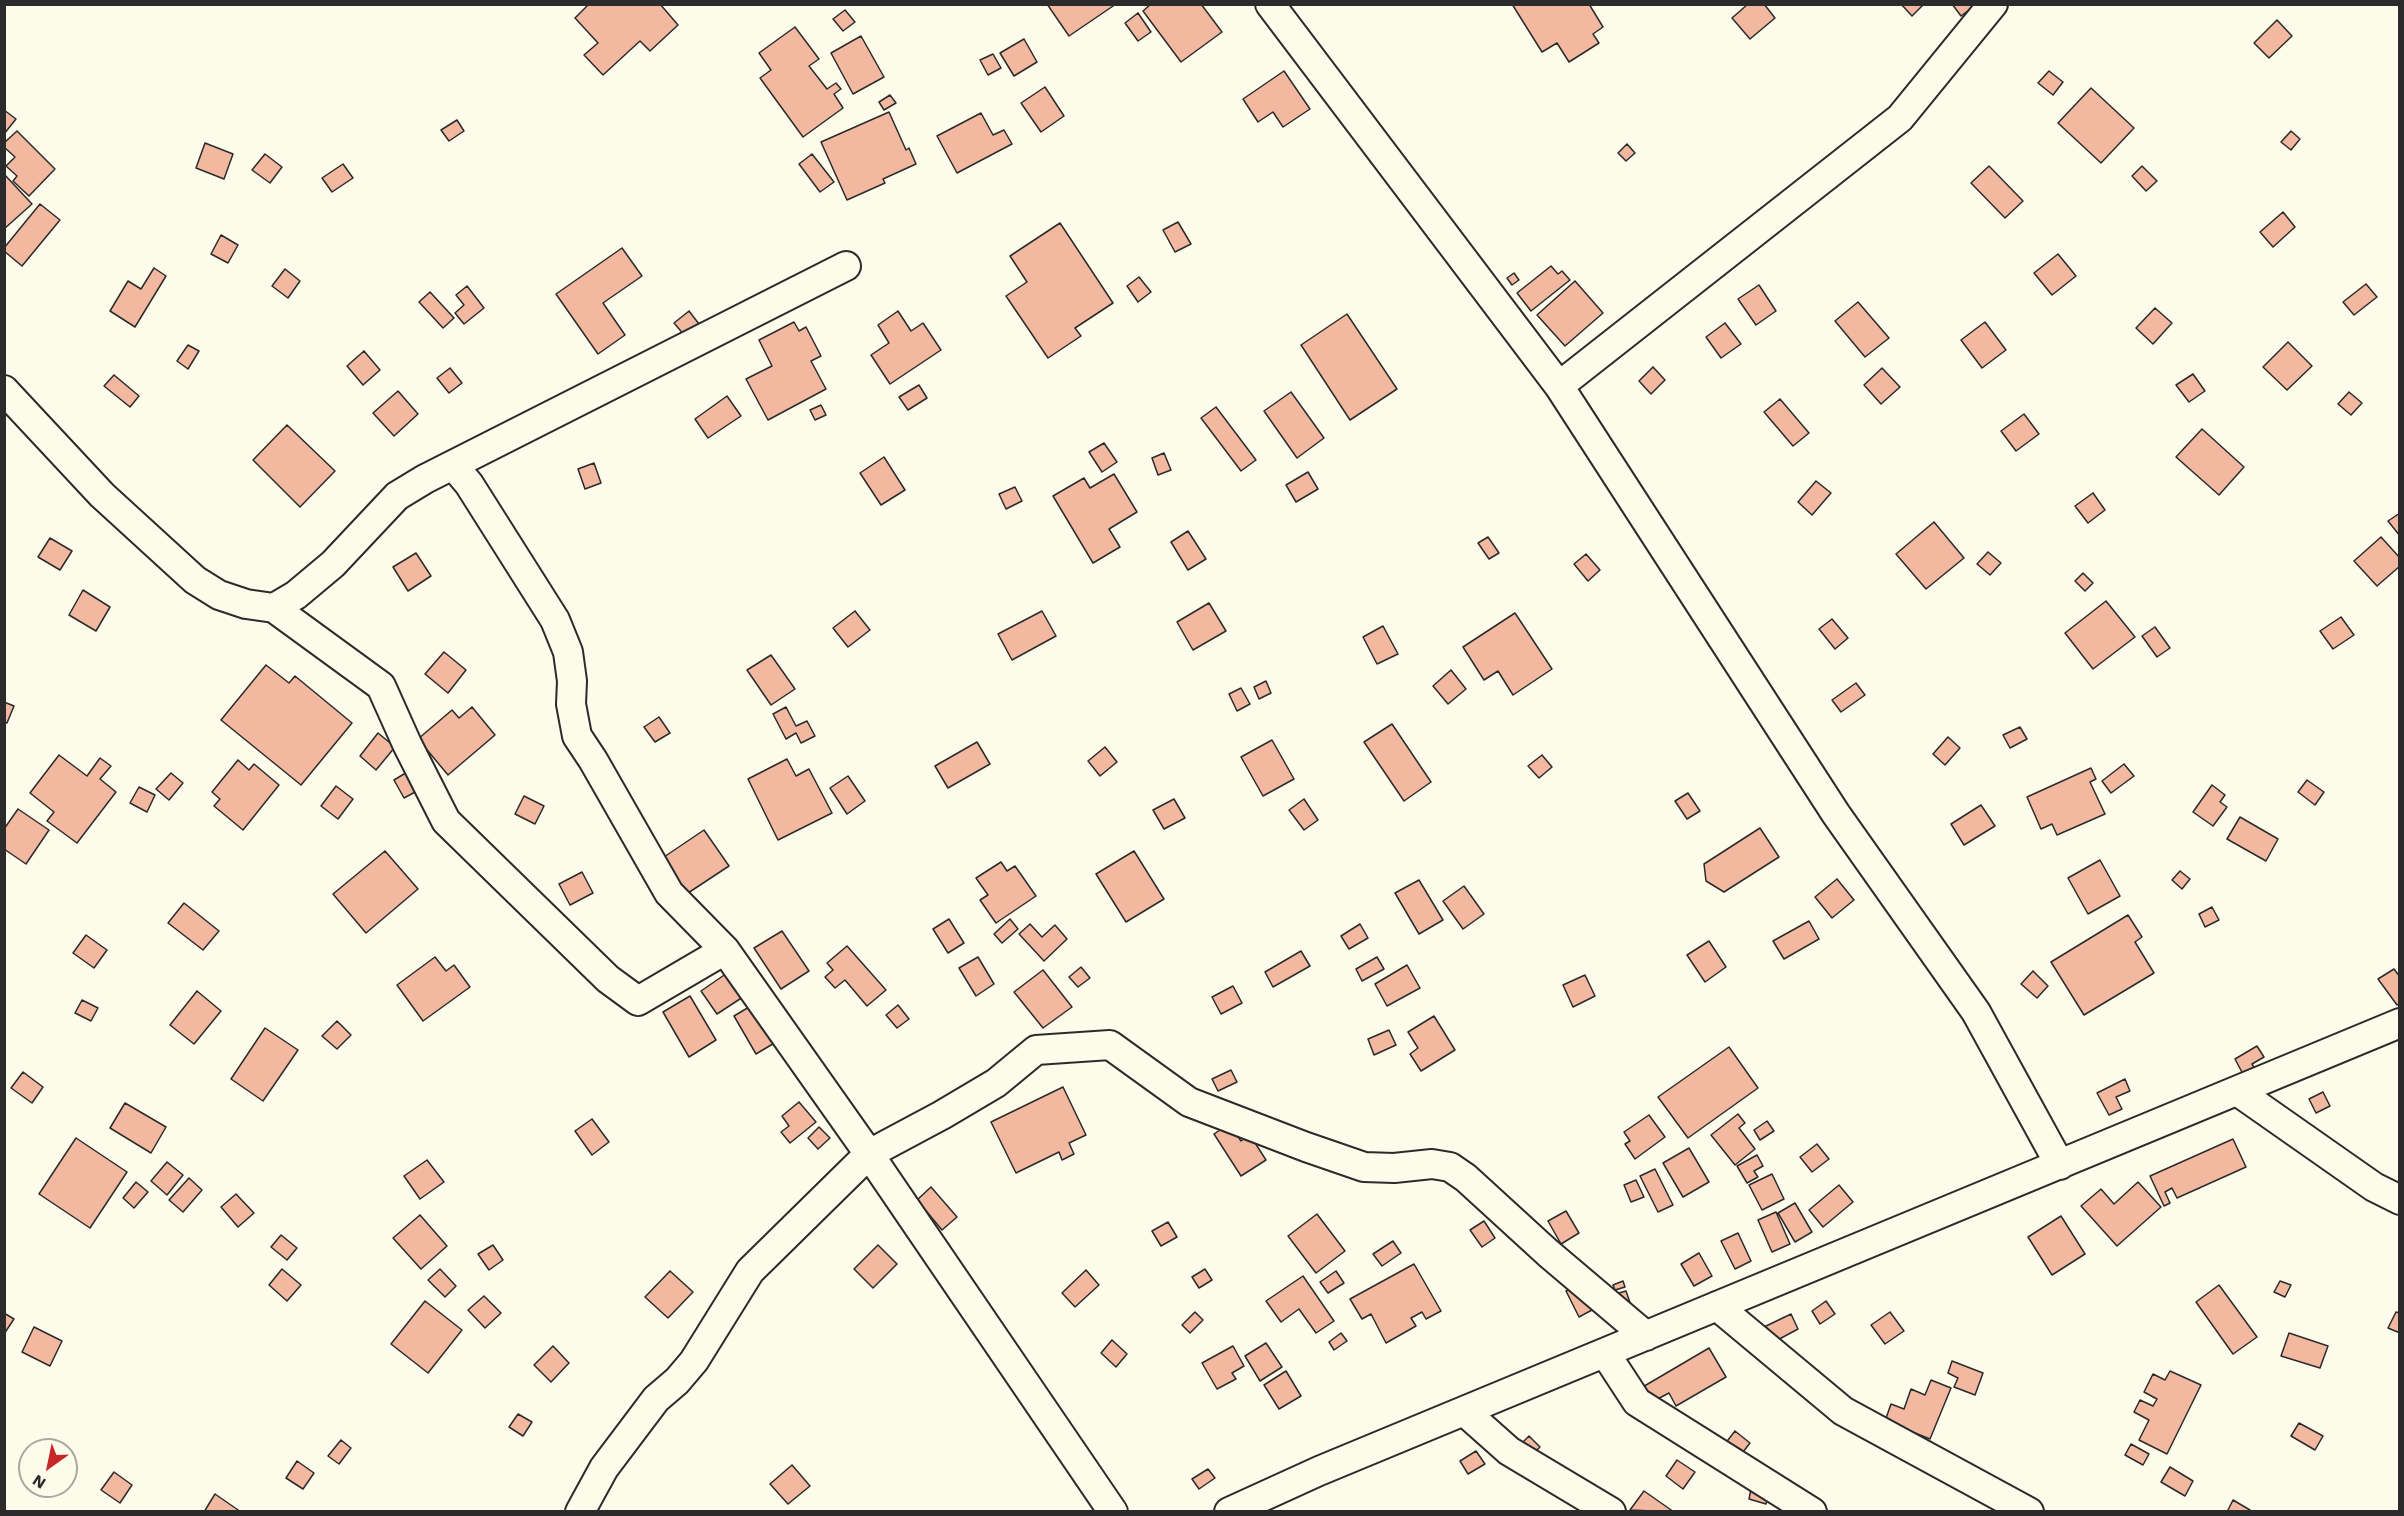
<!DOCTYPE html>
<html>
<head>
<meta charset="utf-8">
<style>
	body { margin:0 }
	#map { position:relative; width:2404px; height:1516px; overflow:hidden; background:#fdfbea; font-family:"Work Sans",sans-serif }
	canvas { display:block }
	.frame { position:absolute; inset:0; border:6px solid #2b2b2b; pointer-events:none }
	.north { position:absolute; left:18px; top:1438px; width:60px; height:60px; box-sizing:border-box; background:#fdfbea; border:2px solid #a9a89e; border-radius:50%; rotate:213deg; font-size:16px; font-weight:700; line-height:24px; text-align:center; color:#2b2b2b }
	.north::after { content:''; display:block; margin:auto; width:21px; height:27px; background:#c62828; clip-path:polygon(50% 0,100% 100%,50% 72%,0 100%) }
</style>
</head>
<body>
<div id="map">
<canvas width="2404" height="1516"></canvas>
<div class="frame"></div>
<div class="north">N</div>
</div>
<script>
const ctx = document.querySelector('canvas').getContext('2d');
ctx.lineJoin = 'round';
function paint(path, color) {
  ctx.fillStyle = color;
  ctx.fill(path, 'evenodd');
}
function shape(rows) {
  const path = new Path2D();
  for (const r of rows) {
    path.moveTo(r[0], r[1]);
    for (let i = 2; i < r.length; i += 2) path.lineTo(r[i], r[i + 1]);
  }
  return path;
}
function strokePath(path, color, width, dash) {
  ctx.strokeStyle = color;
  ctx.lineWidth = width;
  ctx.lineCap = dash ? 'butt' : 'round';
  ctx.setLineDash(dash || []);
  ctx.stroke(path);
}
const building = shape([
	[589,4,660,4,678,25,650,51,640,41,603,75,584,55,598,43,575,18,589,4],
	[1047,4,1116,4,1069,36,1047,4],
	[1151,4,1201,4,1222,32,1181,62,1143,11,1151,4],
	[1512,4,1589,4,1603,27,1593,34,1599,43,1569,62,1557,43,1542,52,1512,4],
	[1748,4,1764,4,1775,18,1750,39,1732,18,1748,4],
	[1901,4,1924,4,1912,16,1901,4],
	[1952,4,1971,4,1973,7,1961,16,1952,4],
	[845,10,855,22,843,31,833,19,845,10],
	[1138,13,1151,32,1138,41,1125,23,1138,13],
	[2277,20,2292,36,2269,58,2254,43,2277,20],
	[795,27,819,59,809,66,827,89,836,83,841,89,834,94,843,108,803,137,760,78,771,70,759,53,795,27],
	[861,36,884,77,853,94,831,53,861,36],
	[1024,39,1037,62,1014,76,1000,53,1024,39],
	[993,54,1001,68,988,75,980,60,993,54],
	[1284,71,1310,109,1283,127,1273,112,1258,122,1243,99,1284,71],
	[2049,71,2063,82,2053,95,2038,83,2049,71],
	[1045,87,1064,116,1041,132,1021,103,1045,87],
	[2091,88,2134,128,2101,163,2058,123,2091,88],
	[890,95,896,103,884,110,879,102,890,95],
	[4,110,16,119,4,134,4,110],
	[889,112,906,150,909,148,916,164,883,179,885,183,847,200,821,142,889,112],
	[981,113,993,135,1004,130,1012,144,957,173,937,136,981,113],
	[457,120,464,131,449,141,441,130,457,120],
	[17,131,55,169,29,196,13,181,17,176,6,166,15,157,4,147,4,143,17,131],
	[2291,131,2300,139,2291,150,2281,142,2291,131],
	[205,143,233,154,224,179,196,168,205,143],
	[1627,144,1635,153,1626,161,1618,153,1627,144],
	[265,154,282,167,270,183,252,170,265,154],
	[812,154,834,182,820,192,799,164,812,154],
	[343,164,353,178,332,192,322,178,343,164],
	[1989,166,2023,201,2005,218,1971,183,1989,166],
	[2142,166,2157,181,2146,191,2132,176,2142,166],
	[4,174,32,204,4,229,4,174],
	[40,204,60,220,22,266,4,251,4,248,40,204],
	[2283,212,2295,227,2273,247,2260,232,2283,212],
	[1178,222,1191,244,1175,252,1163,230,1178,222],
	[1060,223,1113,303,1075,328,1081,336,1048,358,1006,296,1027,282,1010,256,1060,223],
	[221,235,238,245,228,263,211,254,221,235],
	[622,248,642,276,603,303,625,335,598,354,556,294,622,248],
	[2058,254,2076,276,2052,295,2034,273,2058,254],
	[1551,266,1558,274,1562,271,1570,280,1531,311,1517,293,1551,266],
	[154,268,166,276,135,327,110,311,128,281,141,289,154,268],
	[285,269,300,281,288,298,272,286,285,269],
	[1514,273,1519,280,1512,285,1507,278,1514,273],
	[1139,277,1151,292,1138,302,1127,286,1139,277],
	[1575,281,1603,313,1565,346,1537,315,1575,281],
	[2366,284,2377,297,2354,315,2343,302,2366,284],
	[1759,285,1776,311,1756,325,1738,299,1759,285],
	[467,286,484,308,464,324,455,313,464,305,456,295,467,286],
	[430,292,454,318,443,328,419,302,430,292],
	[1858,302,1889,338,1865,357,1835,321,1858,302],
	[2155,308,2172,323,2153,344,2136,328,2155,308],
	[689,311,699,324,685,336,674,323,689,311],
	[898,311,911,331,923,323,941,350,890,384,871,355,889,343,878,325,898,311],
	[1347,314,1397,389,1350,420,1301,345,1347,314],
	[794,322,799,331,806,327,821,356,811,361,826,389,768,420,746,379,772,366,759,340,794,322],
	[1985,322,2006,350,1982,368,1961,340,1985,322],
	[1725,323,1741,344,1721,358,1706,337,1725,323],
	[2288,342,2312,366,2287,390,2263,367,2288,342],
	[188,345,199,351,188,369,177,361,188,345],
	[364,351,380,370,363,385,347,366,364,351],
	[1653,367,1665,380,1651,394,1639,381,1653,367],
	[450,368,462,383,449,393,437,378,450,368],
	[1882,368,1900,387,1881,404,1864,385,1882,368],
	[2193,374,2205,391,2189,402,2176,385,2193,374],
	[114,375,139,396,130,407,104,386,114,375],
	[919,385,927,398,908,410,899,397,919,385],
	[398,391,418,414,394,436,373,413,398,391],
	[1291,392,1324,438,1297,458,1264,411,1291,392],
	[2349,392,2362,403,2351,415,2338,404,2349,392],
	[727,396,741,416,708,438,695,419,727,396],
	[1780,399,1809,433,1793,446,1764,412,1780,399],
	[821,405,826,415,815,420,810,410,821,405],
	[1216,407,1256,460,1241,471,1201,418,1216,407],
	[2024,414,2039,434,2016,451,2001,431,2024,414],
	[287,425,335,471,300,507,253,460,287,425],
	[2202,429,2244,467,2219,495,2176,457,2202,429],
	[1104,443,1117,462,1102,472,1089,452,1104,443],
	[1164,453,1171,470,1158,475,1152,458,1164,453],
	[884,457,905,490,881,505,860,473,884,457],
	[594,463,601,483,585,489,578,469,594,463],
	[1308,472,1318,489,1296,502,1286,485,1308,472],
	[1114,474,1137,512,1109,529,1120,547,1093,563,1053,496,1084,478,1090,488,1114,474],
	[1816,481,1831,493,1812,515,1798,502,1816,481],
	[1015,487,1022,501,1006,509,999,494,1015,487],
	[2093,493,2105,510,2088,523,2075,506,2093,493],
	[2400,513,2400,536,2388,521,2400,513],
	[1934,522,1964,558,1926,589,1896,554,1934,522],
	[1188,531,1206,559,1188,570,1171,542,1188,531],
	[1488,537,1499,553,1489,559,1478,543,1488,537],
	[2381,537,2400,558,2400,566,2377,586,2354,561,2381,537],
	[50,538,72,551,60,570,38,557,50,538],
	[1988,552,2001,563,1990,575,1977,564,1988,552],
	[416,553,431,576,408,591,393,567,416,553],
	[1586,554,1600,570,1588,581,1574,564,1586,554],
	[2083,573,2093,583,2085,591,2075,581,2083,573],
	[83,590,110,607,96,631,69,615,83,590],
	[2106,601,2135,637,2093,669,2065,633,2106,601],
	[1209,603,1226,631,1193,650,1177,622,1209,603],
	[855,611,870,630,848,647,833,628,855,611],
	[1042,611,1056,636,1012,660,998,634,1042,611],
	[1515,613,1552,669,1513,695,1498,671,1484,680,1463,647,1515,613],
	[2341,617,2354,635,2333,649,2320,631,2341,617],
	[1832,619,1848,638,1835,649,1819,629,1832,619],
	[1383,626,1398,654,1377,664,1363,637,1383,626],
	[2155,627,2170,648,2157,657,2142,636,2155,627],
	[444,652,466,670,448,693,425,674,444,652],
	[771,655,795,689,771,705,747,670,771,655],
	[266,665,289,683,295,676,352,723,301,785,221,720,266,665],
	[1451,670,1466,689,1448,704,1433,686,1451,670],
	[1266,681,1271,693,1259,699,1254,687,1266,681],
	[1856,683,1865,695,1841,712,1832,700,1856,683],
	[1241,688,1250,704,1237,711,1229,694,1241,688],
	[4,702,14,706,7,723,4,722,4,702],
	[472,707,495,735,448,775,418,739,452,710,459,718,472,707],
	[786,707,796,726,807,721,815,736,801,743,796,733,786,739,773,714,786,707],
	[659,717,670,733,655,742,644,727,659,717],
	[1392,724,1431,782,1404,801,1364,742,1392,724],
	[2020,727,2027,739,2010,748,2003,735,2020,727],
	[378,733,395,747,376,770,360,756,378,733],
	[1948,737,1960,748,1945,765,1933,754,1948,737],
	[1272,740,1294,779,1263,796,1241,757,1272,740],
	[977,742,990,764,948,788,935,766,977,742],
	[1105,747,1117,762,1100,776,1088,761,1105,747],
	[59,755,87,776,100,758,111,766,100,779,116,792,77,843,47,821,54,812,30,793,59,755],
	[1542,755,1552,767,1539,778,1528,766,1542,755],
	[787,759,796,776,809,769,832,813,778,840,748,779,787,759],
	[238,760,249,770,254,764,279,785,243,830,214,806,220,799,212,792,238,760],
	[2124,764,2134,776,2111,793,2102,781,2124,764],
	[2091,768,2096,779,2090,782,2105,814,2057,835,2052,824,2041,829,2027,797,2091,768],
	[409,771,419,790,404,798,394,780,409,771],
	[171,773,183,783,169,800,156,789,171,773],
	[848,776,865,801,847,814,830,788,848,776],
	[2307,780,2324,792,2315,805,2298,792,2307,780],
	[2212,785,2225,795,2220,802,2227,807,2213,826,2193,812,2212,785],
	[336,786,353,799,338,819,321,806,336,786],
	[139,787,155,795,147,812,130,803,139,787],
	[1688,793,1700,811,1687,819,1675,801,1688,793],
	[524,796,544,806,535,824,515,814,524,796],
	[1174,799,1185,818,1164,829,1153,810,1174,799],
	[1304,799,1318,820,1304,830,1289,810,1304,799],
	[1981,805,1995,826,1964,845,1951,824,1981,805],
	[18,809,49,830,26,864,4,849,4,829,18,809],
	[2240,817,2278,839,2266,861,2227,839,2240,817],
	[1760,828,1779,857,1724,892,1706,881,1704,864,1760,828],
	[704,830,729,866,685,895,661,859,704,830],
	[385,851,418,889,366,933,333,894,385,851],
	[1134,851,1164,899,1126,922,1096,874,1134,851],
	[2100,860,2120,896,2088,914,2068,878,2100,860],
	[1001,862,1007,871,1015,866,1036,896,996,923,980,900,988,895,976,878,1001,862],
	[2180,871,2190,879,2182,889,2172,880,2180,871],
	[582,872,593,893,570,905,559,884,582,872],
	[1837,879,1854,900,1832,918,1815,897,1837,879],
	[1419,880,1443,920,1419,934,1395,893,1419,880],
	[1464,886,1484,914,1463,929,1443,901,1464,886],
	[184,903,219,931,203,950,168,923,184,903],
	[2212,907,2219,920,2205,927,2199,914,2212,907],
	[2128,915,2142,937,2135,942,2154,973,2084,1015,2051,962,2128,915],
	[949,919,964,943,948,953,933,929,949,919],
	[1010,919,1018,929,1002,943,994,934,1010,919],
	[1809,921,1819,939,1784,959,1773,941,1809,921],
	[1030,924,1042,937,1055,925,1067,939,1044,961,1019,934,1030,924],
	[1360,924,1368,938,1349,949,1341,936,1360,924],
	[782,931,809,971,781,989,754,948,782,931],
	[86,935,107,950,94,968,73,953,86,935],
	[1709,941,1726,967,1705,982,1687,955,1709,941],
	[847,946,886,990,867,1006,845,980,835,988,825,977,833,970,827,963,847,946],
	[1301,951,1310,966,1273,987,1265,972,1301,951],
	[435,957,446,971,454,965,470,987,423,1021,397,985,435,957],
	[978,957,994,984,976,996,959,968,978,957],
	[1377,957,1384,969,1362,981,1356,969,1377,957],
	[1407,965,1420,988,1387,1006,1375,984,1407,965],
	[1081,967,1090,978,1078,987,1069,977,1081,967],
	[2394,969,2400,977,2400,1003,2397,1005,2378,979,2394,969],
	[1043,970,1072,1007,1043,1028,1014,992,1043,970],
	[730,971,746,995,717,1014,701,991,730,971],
	[2033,971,2048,986,2037,998,2021,984,2033,971],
	[1585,975,1595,996,1573,1007,1563,985,1585,975],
	[1233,986,1242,1003,1221,1014,1212,997,1233,986],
	[197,991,221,1011,194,1044,170,1025,197,991],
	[690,996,716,1040,689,1057,663,1012,690,996],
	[82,1000,98,1008,91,1021,75,1013,82,1000],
	[754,1004,776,1042,756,1054,734,1016,754,1004],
	[898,1005,909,1019,897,1028,886,1015,898,1005],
	[1434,1016,1455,1050,1421,1071,1410,1054,1418,1048,1408,1032,1434,1016],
	[337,1021,351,1035,337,1049,322,1036,337,1021],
	[265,1028,298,1050,263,1101,231,1079,265,1028],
	[1389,1030,1396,1045,1374,1055,1368,1039,1389,1030],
	[2257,1046,2264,1057,2252,1064,2255,1069,2244,1076,2235,1059,2257,1046],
	[1729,1047,1758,1088,1688,1138,1658,1097,1729,1047],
	[1231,1070,1237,1082,1218,1091,1212,1079,1231,1070],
	[23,1072,43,1087,32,1103,11,1088,23,1072],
	[2125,1079,2130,1091,2116,1097,2122,1109,2109,1115,2097,1093,2125,1079],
	[1063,1087,1086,1135,1069,1143,1074,1154,1062,1160,1059,1152,1016,1173,991,1122,1063,1087],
	[2323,1092,2330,1106,2316,1113,2309,1099,2323,1092],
	[799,1102,816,1122,790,1143,781,1132,789,1126,782,1116,799,1102],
	[125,1103,166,1127,151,1153,110,1128,125,1103],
	[1738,1114,1745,1123,1739,1128,1755,1149,1735,1165,1711,1135,1738,1114],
	[1649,1115,1665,1137,1635,1159,1625,1144,1630,1141,1624,1132,1649,1115],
	[592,1119,609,1142,592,1155,575,1131,592,1119],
	[1767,1121,1774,1131,1760,1140,1754,1130,1767,1121],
	[1229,1124,1241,1141,1250,1135,1266,1160,1241,1176,1214,1134,1229,1124],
	[819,1127,830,1138,818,1149,808,1138,819,1127],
	[76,1138,127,1172,90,1228,39,1194,76,1138],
	[2233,1139,2246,1167,2177,1198,2172,1188,2165,1192,2170,1203,2164,1206,2150,1176,2233,1139],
	[1817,1144,1829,1159,1812,1172,1800,1157,1817,1144],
	[1689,1148,1709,1182,1683,1197,1663,1163,1689,1148],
	[1757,1155,1763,1166,1754,1171,1758,1177,1747,1183,1737,1166,1757,1155],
	[427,1160,444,1182,420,1199,404,1176,427,1160],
	[167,1162,183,1175,167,1195,151,1181,167,1162],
	[1655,1169,1673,1205,1658,1212,1640,1176,1655,1169],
	[1772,1174,1784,1199,1762,1210,1749,1185,1772,1174],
	[189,1178,202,1190,183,1212,169,1200,189,1178],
	[1636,1180,1644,1197,1631,1202,1624,1185,1636,1180],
	[136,1182,148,1192,134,1208,123,1198,136,1182],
	[2138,1182,2161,1207,2117,1246,2081,1206,2101,1189,2114,1204,2138,1182],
	[1839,1185,1853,1202,1823,1227,1809,1210,1839,1185],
	[931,1187,957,1217,942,1230,917,1200,931,1187],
	[236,1194,254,1213,238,1227,221,1207,236,1194],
	[1795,1203,1812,1232,1795,1242,1778,1213,1795,1203],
	[1566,1211,1579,1233,1561,1244,1548,1221,1566,1211],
	[1776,1212,1790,1244,1772,1252,1758,1220,1776,1212],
	[1317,1214,1345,1251,1316,1273,1288,1236,1317,1214],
	[420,1215,447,1246,421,1269,393,1238,420,1215],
	[2061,1216,2085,1254,2052,1275,2028,1237,2061,1216],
	[1484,1221,1495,1238,1482,1247,1470,1230,1484,1221],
	[1168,1222,1177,1237,1161,1246,1152,1231,1168,1222],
	[1738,1233,1751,1261,1735,1269,1721,1241,1738,1233],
	[281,1235,297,1248,287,1260,271,1247,281,1235],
	[1393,1241,1401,1253,1382,1266,1373,1254,1393,1241],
	[493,1245,503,1260,489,1270,478,1254,493,1245],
	[878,1245,897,1264,873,1288,854,1269,878,1245],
	[1699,1253,1712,1276,1694,1286,1681,1264,1699,1253],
	[1414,1264,1441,1311,1426,1319,1422,1312,1411,1318,1416,1326,1386,1343,1371,1314,1362,1319,1350,1299,1414,1264],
	[282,1269,301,1285,287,1301,269,1285,282,1269],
	[440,1269,456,1286,445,1297,428,1280,440,1269],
	[1205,1269,1212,1280,1199,1288,1192,1277,1205,1269],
	[1086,1270,1099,1285,1075,1307,1062,1293,1086,1270],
	[670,1271,693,1292,668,1318,645,1297,670,1271],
	[1336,1271,1344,1283,1328,1293,1320,1282,1336,1271],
	[1303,1276,1334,1321,1316,1333,1299,1309,1281,1322,1266,1301,1303,1276],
	[1623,1281,1625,1287,1615,1290,1613,1285,1623,1281],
	[2280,1281,2291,1285,2285,1297,2274,1292,2280,1281],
	[1579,1285,1592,1310,1579,1317,1566,1291,1579,1285],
	[2219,1285,2257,1337,2233,1354,2196,1302,2219,1285],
	[1626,1291,1634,1314,1626,1317,1619,1293,1626,1291],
	[484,1296,501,1313,485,1328,468,1310,484,1296],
	[425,1301,462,1330,428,1373,391,1344,425,1301],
	[1826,1301,1835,1314,1820,1324,1812,1311,1826,1301],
	[1195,1312,1203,1320,1190,1333,1182,1325,1195,1312],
	[1890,1312,1904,1331,1885,1344,1871,1325,1890,1312],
	[2396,1312,2400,1313,2400,1333,2388,1328,2396,1312],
	[4,1313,14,1319,4,1334,4,1313],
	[1791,1314,1798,1329,1772,1343,1764,1327,1791,1314],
	[34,1327,62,1341,50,1366,22,1352,34,1327],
	[1341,1333,1347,1341,1334,1350,1329,1342,1341,1333],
	[2289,1333,2328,1346,2320,1368,2281,1356,2289,1333],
	[1112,1340,1127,1354,1116,1367,1101,1353,1112,1340],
	[1266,1343,1282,1367,1260,1381,1245,1356,1266,1343],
	[553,1346,569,1363,551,1382,534,1365,553,1346],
	[1233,1346,1244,1366,1232,1373,1236,1379,1217,1389,1202,1363,1233,1346],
	[1709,1348,1726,1377,1676,1406,1669,1393,1650,1403,1641,1388,1709,1348],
	[1952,1361,1983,1373,1975,1395,1954,1387,1958,1378,1948,1373,1952,1361],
	[1286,1371,1301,1396,1279,1409,1264,1385,1286,1371],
	[2170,1371,2201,1385,2167,1454,2139,1440,2149,1420,2134,1412,2140,1400,2153,1406,2157,1399,2144,1392,2153,1374,2165,1380,2170,1371],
	[1931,1380,1951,1388,1930,1439,1885,1421,1891,1404,1904,1409,1911,1389,1925,1395,1931,1380],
	[518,1414,532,1422,523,1436,509,1427,518,1414],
	[2299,1423,2323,1436,2315,1450,2291,1436,2299,1423],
	[1735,1431,1750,1443,1736,1461,1721,1449,1735,1431],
	[1529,1436,1540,1447,1532,1455,1521,1444,1529,1436],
	[341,1440,351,1448,339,1464,328,1456,341,1440],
	[2131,1444,2149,1454,2143,1465,2125,1455,2131,1444],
	[1476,1451,1485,1464,1468,1474,1460,1461,1476,1451],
	[1677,1460,1695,1472,1683,1489,1666,1476,1677,1460],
	[297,1461,314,1473,303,1489,286,1478,297,1461],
	[792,1465,810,1486,788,1504,770,1484,792,1465],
	[2170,1467,2193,1481,2185,1496,2161,1482,2170,1467],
	[1208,1469,1215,1478,1199,1489,1192,1479,1208,1469],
	[114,1472,132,1485,120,1503,101,1490,114,1472],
	[1752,1484,1770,1488,1766,1504,1749,1499,1752,1484],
	[1644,1491,1674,1512,1630,1510,1644,1491],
	[215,1494,241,1512,204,1512,215,1494],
	[2233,1500,2250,1510,2250,1512,2227,1512,2233,1500]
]);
paint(building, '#f2b8a0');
strokePath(building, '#2b2b2b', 1.5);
const street = shape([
	[1270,4,1559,386,1836,814,1976,1012,2060,1165],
	[1559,386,1900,118,1993,4],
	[4,390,102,495,195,580,219,595,246,604,274,608,296,595,333,564,397,496,425,479,846,266],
	[453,465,469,484,555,620,568,652,572,681,571,704,577,736,593,760,669,893,725,950,869,1154,1113,1512],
	[274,608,381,686,407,744,446,821,608,979,638,1001,725,950],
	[2237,1091,2374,1187,2400,1200],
	[1717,1306,1843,1411,2029,1512],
	[1605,1353,1637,1402,1812,1512],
	[1464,1411,1509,1451,1611,1512],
	[580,1512,604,1468,656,1399,677,1381,694,1361,750,1271,869,1154,942,1115,996,1083,1036,1050,1110,1045,1189,1102,1306,1147,1364,1167,1394,1168,1432,1164,1450,1167,1466,1178,1548,1253,1646,1336],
	[1229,1512,1319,1471,2400,1023]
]);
strokePath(street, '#2b2b2b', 32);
strokePath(street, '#fdfbea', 28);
</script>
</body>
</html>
